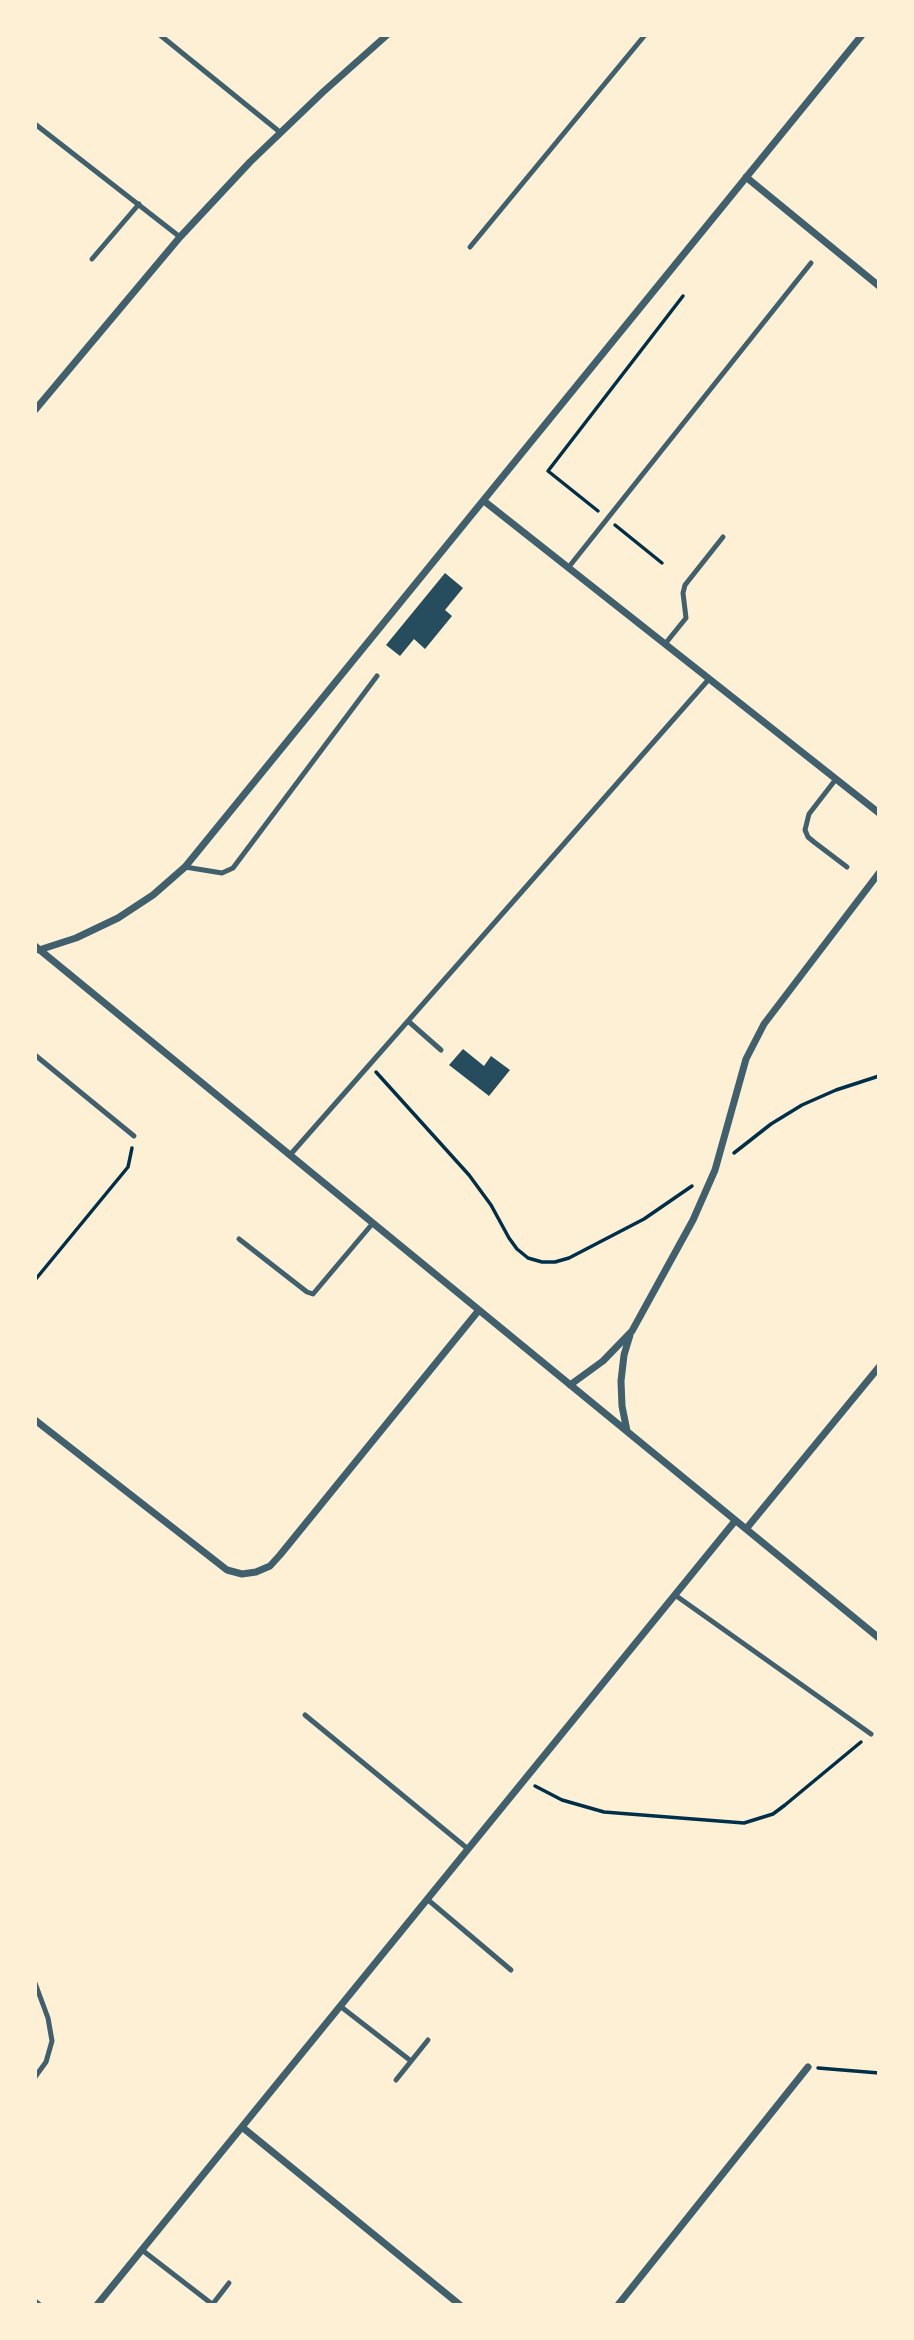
<!DOCTYPE html>
<html>
<head>
<meta charset="utf-8">
<style>
	body { margin:0 }
	#map { position:relative; width:914px; height:2340px; overflow:hidden; background:#fdf0d5; font-family:Lato,sans-serif }
	canvas { display:block }
	.frame { position:absolute; inset:0; border:37px solid #fdf0d5; pointer-events:none }
</style>
</head>
<body>
<div id="map">
<canvas width="914" height="2340"></canvas>
<div class="frame"></div>
</div>
<script>
const ctx = document.querySelector('canvas').getContext('2d');
ctx.lineJoin = 'round';
function paint(path, color) {
  ctx.fillStyle = color;
  ctx.fill(path, 'evenodd');
}
function shape(rows) {
  const path = new Path2D();
  for (const r of rows) {
    path.moveTo(r[0], r[1]);
    for (let i = 2; i < r.length; i += 2) path.lineTo(r[i], r[i + 1]);
  }
  return path;
}
function strokePath(path, color, width, dash) {
  ctx.strokeStyle = color;
  ctx.lineWidth = width;
  ctx.lineCap = dash ? 'butt' : 'round';
  ctx.setLineDash(dash || []);
  ctx.stroke(path);
}
paint(shape([
	[445,573,463,588,445,610,452,616,425,649,414,639,400,656,386,645],
	[463,1049,484,1066,491,1056,510,1070,489,1096,449,1065]
]), '#264d5e');
strokePath(shape([
	[598,511,548,471,683,296],
	[615,525,662,563],
	[376,1072,469,1175,491,1205,509,1238,517,1249,528,1258,542,1262,555,1262,569,1258,644,1219,692,1186],
	[734,1153,771,1124,802,1105,836,1090,879,1076],
	[35,1280,128,1167,132,1148],
	[535,1786,562,1800,604,1812,744,1823,773,1814,785,1805,861,1742],
	[818,2068,879,2073]
]), '#003049', 3.5);
strokePath(shape([
	[160,35,281,133],
	[35,124,180,237],
	[470,247,645,35],
	[92,259,139,204],
	[568,568,811,263],
	[665,644,686,618,683,593,685,585,723,537],
	[836,779,809,814,805,830,808,837,814,842,847,867],
	[185,867,222,873,233,868,377,676],
	[408,1021,441,1050],
	[35,1055,134,1136],
	[290,1155,709,679],
	[239,1239,307,1292,313,1294,373,1223],
	[675,1595,871,1734],
	[305,1715,468,1849],
	[427,1899,511,1970],
	[35,1983,48,2018,52,2041,46,2062,35,2077],
	[340,2006,411,2061],
	[396,2080,428,2040],
	[142,2250,212,2304],
	[35,2301,40,2305],
	[212,2305,229,2283]
]), '#3f606c', 5);
strokePath(shape([
	[746,177,879,286],
	[35,410,180,237,250,162,323,92,387,35],
	[484,501,879,813],
	[35,946,879,1638],
	[39,950,76,938,118,918,153,895,185,867,862,35],
	[570,1385,603,1361,632,1331,693,1220,715,1170,746,1059,764,1024,879,873],
	[35,1420,227,1570,242,1574,256,1572,270,1566,280,1555,479,1310],
	[627,1431,622,1406,621,1381,624,1355,630,1335],
	[746,1529,879,1367],
	[242,2127,460,2305],
	[97,2305,735,1521],
	[618,2305,808,2067]
]), '#3f606c', 7);
</script>
</body>
</html>
